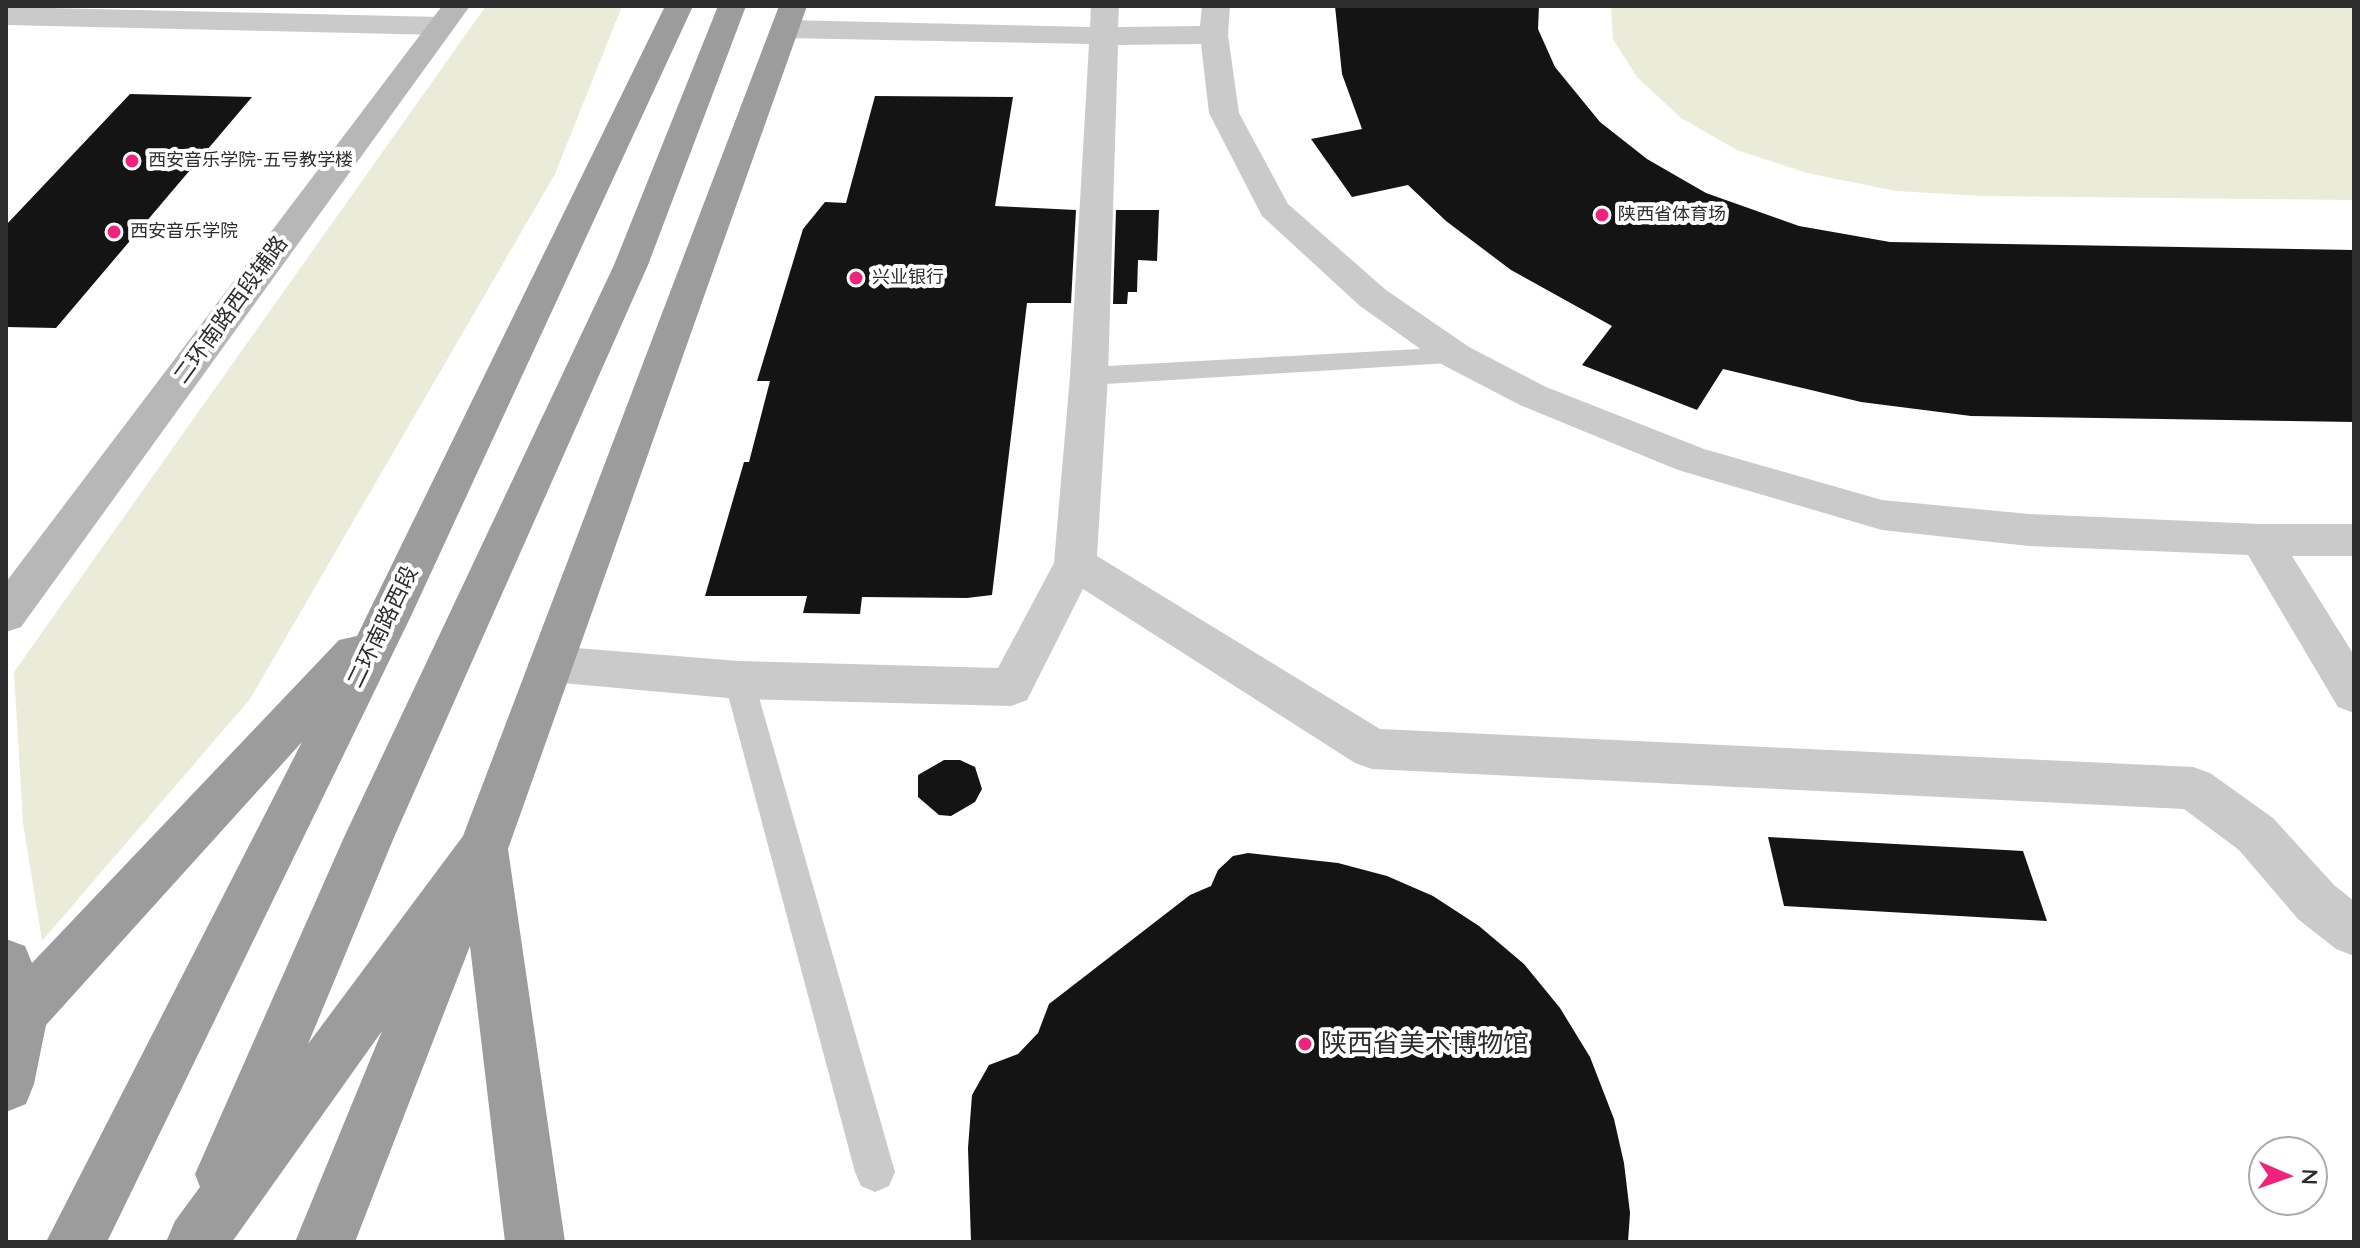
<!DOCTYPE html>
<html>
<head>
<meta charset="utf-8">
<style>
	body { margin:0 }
	#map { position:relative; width:2360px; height:1248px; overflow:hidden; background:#fff; font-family:Quicksand,sans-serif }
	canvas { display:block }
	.frame { position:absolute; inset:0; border:8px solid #2d2d2d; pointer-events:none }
	.north { position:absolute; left:2248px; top:1136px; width:80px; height:80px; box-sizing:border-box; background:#fff; border:2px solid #ababab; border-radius:50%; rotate:92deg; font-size:22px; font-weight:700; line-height:32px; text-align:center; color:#2d2d2d }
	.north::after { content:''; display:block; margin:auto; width:28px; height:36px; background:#f1227c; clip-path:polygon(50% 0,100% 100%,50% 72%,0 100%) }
</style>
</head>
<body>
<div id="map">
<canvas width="2360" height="1248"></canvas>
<div class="frame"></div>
<div class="north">N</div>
</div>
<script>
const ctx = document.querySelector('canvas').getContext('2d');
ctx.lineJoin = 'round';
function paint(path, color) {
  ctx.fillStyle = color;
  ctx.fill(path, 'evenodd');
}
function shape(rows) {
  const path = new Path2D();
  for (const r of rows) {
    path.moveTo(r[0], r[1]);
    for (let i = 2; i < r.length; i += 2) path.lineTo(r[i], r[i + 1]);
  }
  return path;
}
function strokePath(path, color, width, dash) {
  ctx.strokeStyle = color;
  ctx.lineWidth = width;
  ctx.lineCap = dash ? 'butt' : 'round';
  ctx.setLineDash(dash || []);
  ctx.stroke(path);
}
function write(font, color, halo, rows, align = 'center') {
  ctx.font = font + ' Quicksand,"Noto Sans SC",sans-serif';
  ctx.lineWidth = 8;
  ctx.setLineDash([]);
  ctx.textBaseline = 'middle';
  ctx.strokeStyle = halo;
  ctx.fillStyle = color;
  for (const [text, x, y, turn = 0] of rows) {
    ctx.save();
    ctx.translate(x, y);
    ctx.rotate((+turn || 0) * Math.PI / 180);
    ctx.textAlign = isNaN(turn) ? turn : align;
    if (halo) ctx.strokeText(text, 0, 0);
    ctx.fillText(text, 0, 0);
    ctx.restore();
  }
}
paint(shape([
	[486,6,622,6,555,174,250,699,42,941,23,823,14,672],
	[1611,6,2354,6,2354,200,1983,196,1896,191,1807,173,1737,150,1681,118,1637,77,1613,39]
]), '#eaecd9');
paint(shape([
	[1335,6,1539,6,1538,29,1555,67,1600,122,1647,159,1706,193,1799,226,1890,242,2354,250,2354,422,1971,416,1861,402,1723,369,1697,410,1582,365,1612,326,1511,270,1446,221,1408,185,1352,197,1311,139,1362,129,1342,74],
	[130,94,252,97,56,328,6,327,6,225],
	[875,96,1013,97,995,206,1076,210,1071,303,1027,303,992,595,967,598,862,597,860,614,803,613,807,596,705,596,744,462,749,462,770,381,757,381,803,229,825,202,846,203],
	[1116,210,1159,210,1157,261,1138,260,1137,292,1128,292,1127,304,1113,304],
	[944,760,960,760,975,767,982,789,975,802,951,816,939,815,918,797,918,775],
	[1768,837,2023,851,2047,921,1784,906],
	[1248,853,1338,863,1387,876,1433,896,1479,926,1524,964,1560,1008,1590,1057,1614,1119,1624,1163,1630,1213,1628,1242,971,1242,968,1148,972,1095,989,1065,1018,1054,1038,1033,1049,1004,1190,895,1211,886,1218,870,1233,856]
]), '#141414');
paint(shape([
	[1456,347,1465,350,1469,356,1465,362,1089,385,1080,382,1076,376,1080,370,1089,367,1456,347],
	[739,667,750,671,754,680,895,1172,889,1186,875,1192,861,1186,855,1172,724,680,728,671,739,667]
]), '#cacaca');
paint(shape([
	[1091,6,1119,6,1118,27,1200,26,1202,6,1230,6,1228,35,1239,113,1288,204,1386,290,1469,347,1546,387,1704,449,1882,500,2029,514,2260,524,2354,524,2354,556,2292,556,2354,655,2354,713,2338,707,2248,555,2029,546,1882,530,1678,470,1520,405,1443,365,1360,306,1262,216,1209,113,1201,44,1118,45,1108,376,1097,556,1380,729,2193,767,2210,773,2273,818,2334,885,2354,901,2354,956,2336,949,2298,919,2239,850,2184,809,1372,769,1355,763,1083,589,1027,700,1011,706,739,699,551,682,535,677,528,664,535,651,551,646,739,661,998,668,1054,563,1070,376,1089,44,786,38,776,35,772,29,776,23,786,20,1090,27,1091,6],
	[6,7,441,17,451,20,455,26,451,32,441,35,6,25,6,7]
]), '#cacaca');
paint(shape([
	[442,6,470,6,21,627,6,632,6,582,442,6]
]), '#b7b7b7');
paint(shape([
	[665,6,693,6,411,616,107,1242,46,1242,302,742,46,1025,34,1084,26,1104,6,1112,6,939,25,946,32,963,339,640,357,636,665,6],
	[718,6,746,6,648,265,395,835,308,1044,463,836,779,6,807,6,508,849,565,1242,505,1242,470,946,355,1242,295,1242,382,1031,232,1242,166,1242,175,1221,200,1187,195,1174,345,835,614,265,718,6]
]), '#9c9c9c');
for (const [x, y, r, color] of [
	[132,161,8,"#f1227c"],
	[1602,215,8,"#f1227c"],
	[114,232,8,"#f1227c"],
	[856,278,8,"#f1227c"],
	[1305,1044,8,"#f1227c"]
]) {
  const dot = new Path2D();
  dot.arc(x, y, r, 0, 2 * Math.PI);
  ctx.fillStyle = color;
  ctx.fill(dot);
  strokePath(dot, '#fff', 3);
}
write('18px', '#2d2d2d', '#fff', [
	["西安音乐学院-五号教学楼",148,161],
	["陕西省体育场",1618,215],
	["西安音乐学院",130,232],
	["兴业银行",872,278]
], 'left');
write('22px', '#2d2d2d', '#fff', [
	["二环南路西段辅路",231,310,-54],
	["二环南路西段",383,627,-64]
]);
write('26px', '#2d2d2d', '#fff', [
	["陕西省美术博物馆",1321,1044]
], 'left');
</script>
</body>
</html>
